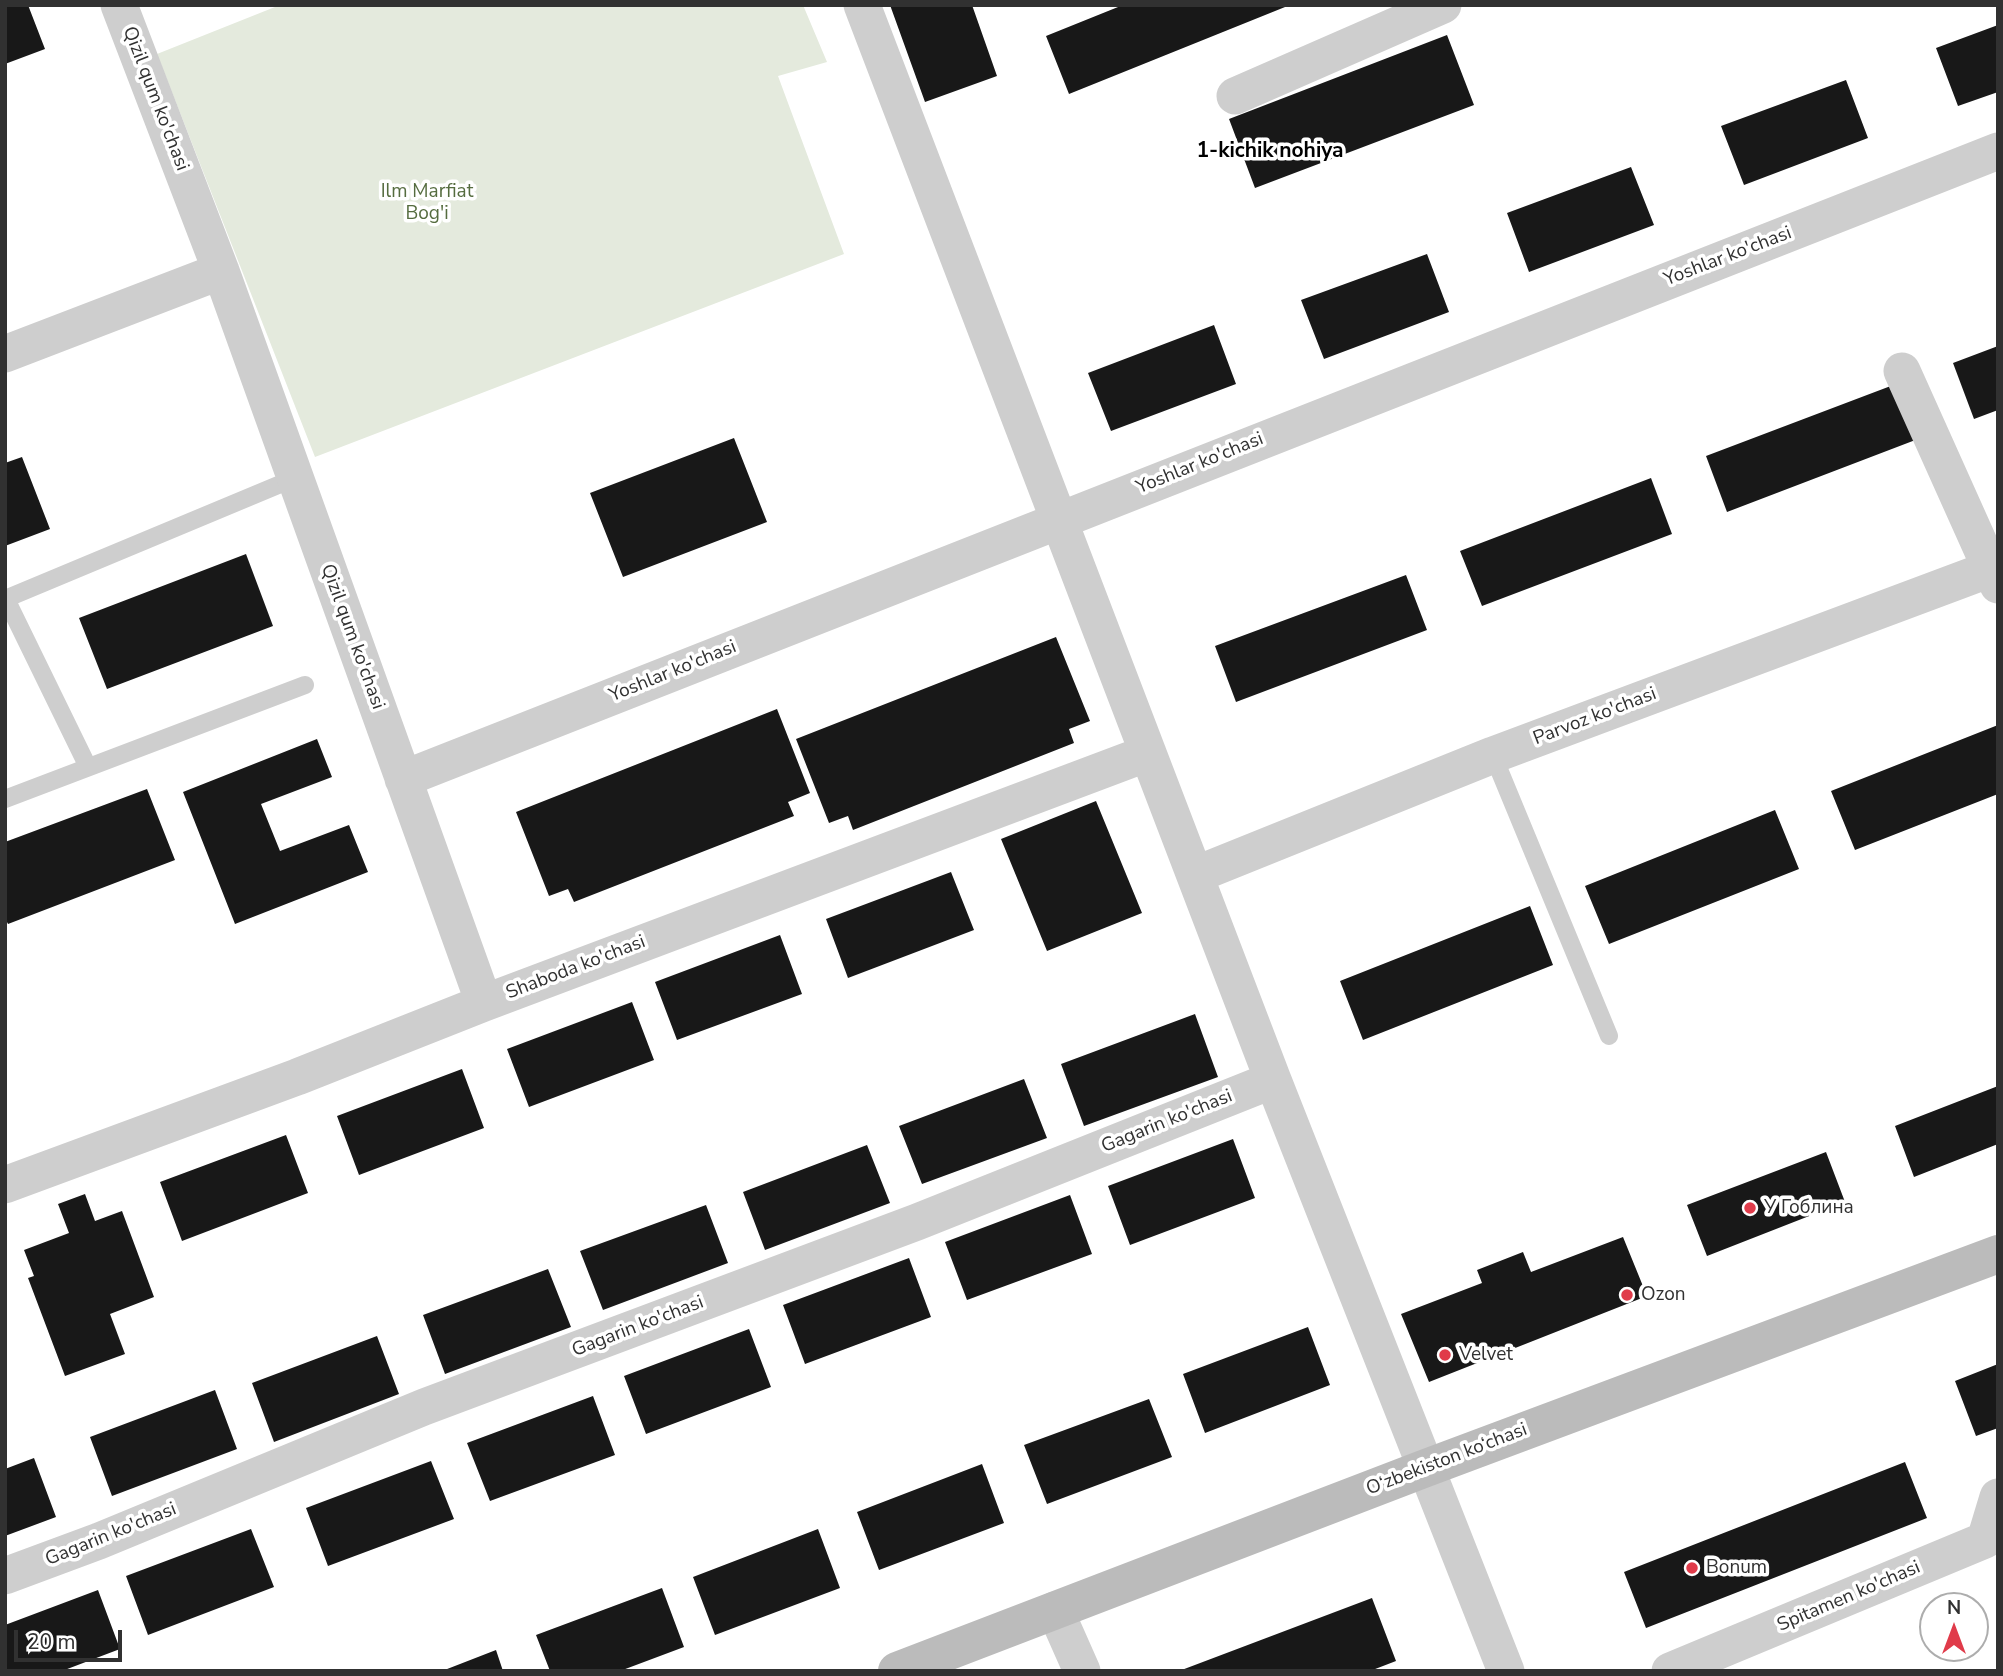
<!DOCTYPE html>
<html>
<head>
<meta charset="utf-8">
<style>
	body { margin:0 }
	#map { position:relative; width:2003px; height:1676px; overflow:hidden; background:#fff; font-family:"Nunito Sans",sans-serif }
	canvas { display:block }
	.frame { position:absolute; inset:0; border:7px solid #313131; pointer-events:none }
	.north { position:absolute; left:1919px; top:1592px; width:70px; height:70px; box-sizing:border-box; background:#fff; border:2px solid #adadad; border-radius:50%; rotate:0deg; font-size:19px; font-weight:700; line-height:28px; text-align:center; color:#313131 }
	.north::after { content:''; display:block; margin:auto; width:24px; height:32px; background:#e03b4a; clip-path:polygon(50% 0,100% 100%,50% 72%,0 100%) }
	.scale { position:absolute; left:14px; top:1630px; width:108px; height:32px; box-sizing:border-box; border:4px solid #313131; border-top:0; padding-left:9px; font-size:21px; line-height:24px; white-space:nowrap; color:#313131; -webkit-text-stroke:5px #fff; paint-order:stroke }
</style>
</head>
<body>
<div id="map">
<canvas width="2003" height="1676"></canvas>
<div class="frame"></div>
<div class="north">N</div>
<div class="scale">20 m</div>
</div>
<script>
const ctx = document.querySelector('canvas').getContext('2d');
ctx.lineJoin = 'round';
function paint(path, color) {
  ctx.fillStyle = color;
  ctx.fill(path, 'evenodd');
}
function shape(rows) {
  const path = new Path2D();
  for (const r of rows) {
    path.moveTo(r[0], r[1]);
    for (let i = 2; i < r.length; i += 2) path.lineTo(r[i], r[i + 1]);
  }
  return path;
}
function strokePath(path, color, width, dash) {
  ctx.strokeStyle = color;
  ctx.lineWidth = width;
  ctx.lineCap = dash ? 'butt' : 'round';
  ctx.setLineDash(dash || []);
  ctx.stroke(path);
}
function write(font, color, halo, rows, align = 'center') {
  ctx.font = font + ' "Nunito Sans",sans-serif';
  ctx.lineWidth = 7;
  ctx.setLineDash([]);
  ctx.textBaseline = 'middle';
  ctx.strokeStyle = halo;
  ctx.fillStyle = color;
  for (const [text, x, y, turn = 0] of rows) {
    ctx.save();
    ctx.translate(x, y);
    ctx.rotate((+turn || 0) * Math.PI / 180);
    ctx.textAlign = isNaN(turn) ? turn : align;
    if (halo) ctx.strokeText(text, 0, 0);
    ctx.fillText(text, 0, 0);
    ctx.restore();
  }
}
paint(shape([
	[280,5,803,5,827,62,778,76,844,254,315,457,157,54]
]), '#e4eadd');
paint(shape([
	[5,5,28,5,45,49,5,64],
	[890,5,972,5,997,76,925,102],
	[1123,5,1290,5,1069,94,1046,36],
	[1998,25,1998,92,1958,106,1936,48],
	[1447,35,1474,105,1255,188,1229,119],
	[1846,80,1868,138,1744,185,1721,126],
	[1631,167,1654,225,1529,272,1507,213],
	[1427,254,1449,312,1324,359,1301,300],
	[1214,325,1236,384,1111,431,1088,373],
	[1998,346,1998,410,1974,419,1953,363],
	[1896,384,1918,439,1727,512,1706,456],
	[734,438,767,522,623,577,590,493],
	[22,457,50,529,5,546,5,463],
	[1651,478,1672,534,1482,606,1460,551],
	[246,554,273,626,107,689,79,618],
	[1406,575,1427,630,1236,702,1215,646],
	[1056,637,1090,721,1069,729,1074,743,853,830,848,816,829,823,796,739],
	[777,709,810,793,788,802,794,816,574,902,568,889,549,896,516,812],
	[1998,725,1998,794,1855,850,1831,791],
	[317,739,332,777,261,804,280,851,349,825,368,872,235,924,183,792],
	[147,789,175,860,8,924,5,918,5,842],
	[1096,801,1142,913,1047,951,1001,839],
	[1775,810,1799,869,1609,944,1585,886],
	[951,872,974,930,848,978,826,919],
	[1530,906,1553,965,1363,1040,1340,981],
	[780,935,802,994,677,1040,655,982],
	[632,1002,654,1060,529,1107,507,1049],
	[1195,1014,1218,1077,1084,1126,1061,1064],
	[462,1069,484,1128,359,1175,337,1116],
	[1024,1079,1047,1138,922,1184,899,1126],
	[1998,1086,1998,1144,1914,1177,1895,1126],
	[286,1135,308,1193,182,1241,160,1182],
	[1233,1139,1255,1198,1130,1245,1108,1186],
	[867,1145,890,1203,765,1250,743,1192],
	[1826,1152,1845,1202,1707,1256,1687,1205],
	[85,1194,95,1221,122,1211,154,1297,110,1314,125,1354,65,1376,28,1278,34,1276,24,1250,69,1233,58,1204],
	[1070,1195,1092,1254,967,1300,945,1242],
	[706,1205,728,1263,603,1310,580,1251],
	[1623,1237,1647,1296,1429,1382,1401,1314,1482,1283,1477,1270,1523,1252,1531,1272],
	[909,1258,931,1317,805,1364,783,1305],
	[548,1269,571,1327,445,1374,423,1315],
	[1308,1327,1330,1385,1205,1433,1183,1374],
	[749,1329,771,1387,646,1434,624,1376],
	[377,1336,399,1394,274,1442,252,1383],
	[1998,1364,1998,1428,1976,1436,1955,1381],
	[215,1390,237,1449,112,1496,90,1437],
	[593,1396,615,1455,490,1501,467,1443],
	[1149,1399,1172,1457,1047,1504,1024,1445],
	[34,1458,56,1517,5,1536,5,1469],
	[431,1461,454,1519,328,1566,306,1508],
	[1905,1462,1927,1518,1646,1628,1624,1572],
	[982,1464,1004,1523,879,1570,857,1512],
	[251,1529,274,1587,148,1635,126,1576],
	[818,1529,840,1588,715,1635,693,1577],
	[662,1588,684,1647,620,1671,550,1671,536,1635],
	[98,1590,120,1649,62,1671,5,1671,5,1625],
	[1372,1598,1396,1661,1370,1671,1179,1671],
	[496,1650,503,1671,442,1671]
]), '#181818');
strokePath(shape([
	[5,599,295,478],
	[6,599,88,767],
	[1493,755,1609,1036],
	[5,799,305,685]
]), '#cecece', 18);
strokePath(shape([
	[119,5,221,271,484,1003],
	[862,5,1273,1080,1506,1671],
	[1235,96,1443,5],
	[5,354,221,271],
	[1902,371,1998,585],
	[403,779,1998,151],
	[1195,875,1493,755,1998,566],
	[5,1185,297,1077,484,1003,1148,753],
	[5,1576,99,1541,424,1407,917,1222,1273,1080],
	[1055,1610,1082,1671],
	[1670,1671,1985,1540,1998,1497]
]), '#cecece', 37);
strokePath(shape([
	[897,1671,1426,1468,1998,1254]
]), '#bbb', 38);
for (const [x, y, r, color] of [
	[1750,1208,7,"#e03b4a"],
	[1627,1295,7,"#e03b4a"],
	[1445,1355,7,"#e03b4a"],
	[1692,1568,7,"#e03b4a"]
]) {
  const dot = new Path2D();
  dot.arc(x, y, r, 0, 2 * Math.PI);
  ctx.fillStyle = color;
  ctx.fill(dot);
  strokePath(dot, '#fff', 2.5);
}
write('19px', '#313131', '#fff', [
	["Qizil qum ko'chasi",155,99,69],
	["Yoshlar ko'chasi",1728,257,-21],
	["Yoshlar ko'chasi",1200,464,-22],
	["Qizil qum ko'chasi",352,637,70],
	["Yoshlar ko'chasi",673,672,-22],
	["Parvoz ko'chasi",1595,717,-21],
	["Shaboda ko'chasi",576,968,-21],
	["Gagarin ko'chasi",1167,1122,-22],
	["Gagarin ko'chasi",638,1327,-21],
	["O‘zbekiston ko‘chasi",1447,1460,-21],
	["Gagarin ko'chasi",111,1535,-22],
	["Spitamen ko'chasi",1849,1597,-23]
]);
write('19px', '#556c3f', '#fff', [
	["Ilm Marfiat",427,192],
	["Bog'i",427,214]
]);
write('19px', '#313131', '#fff', [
	["У Гоблина",1764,1208],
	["Ozon",1641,1295],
	["Velvet",1459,1355],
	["Bonum",1706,1568]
], 'left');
write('bold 21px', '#000', '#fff', [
	["1-kichik nohiya",1270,152]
]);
</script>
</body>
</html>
